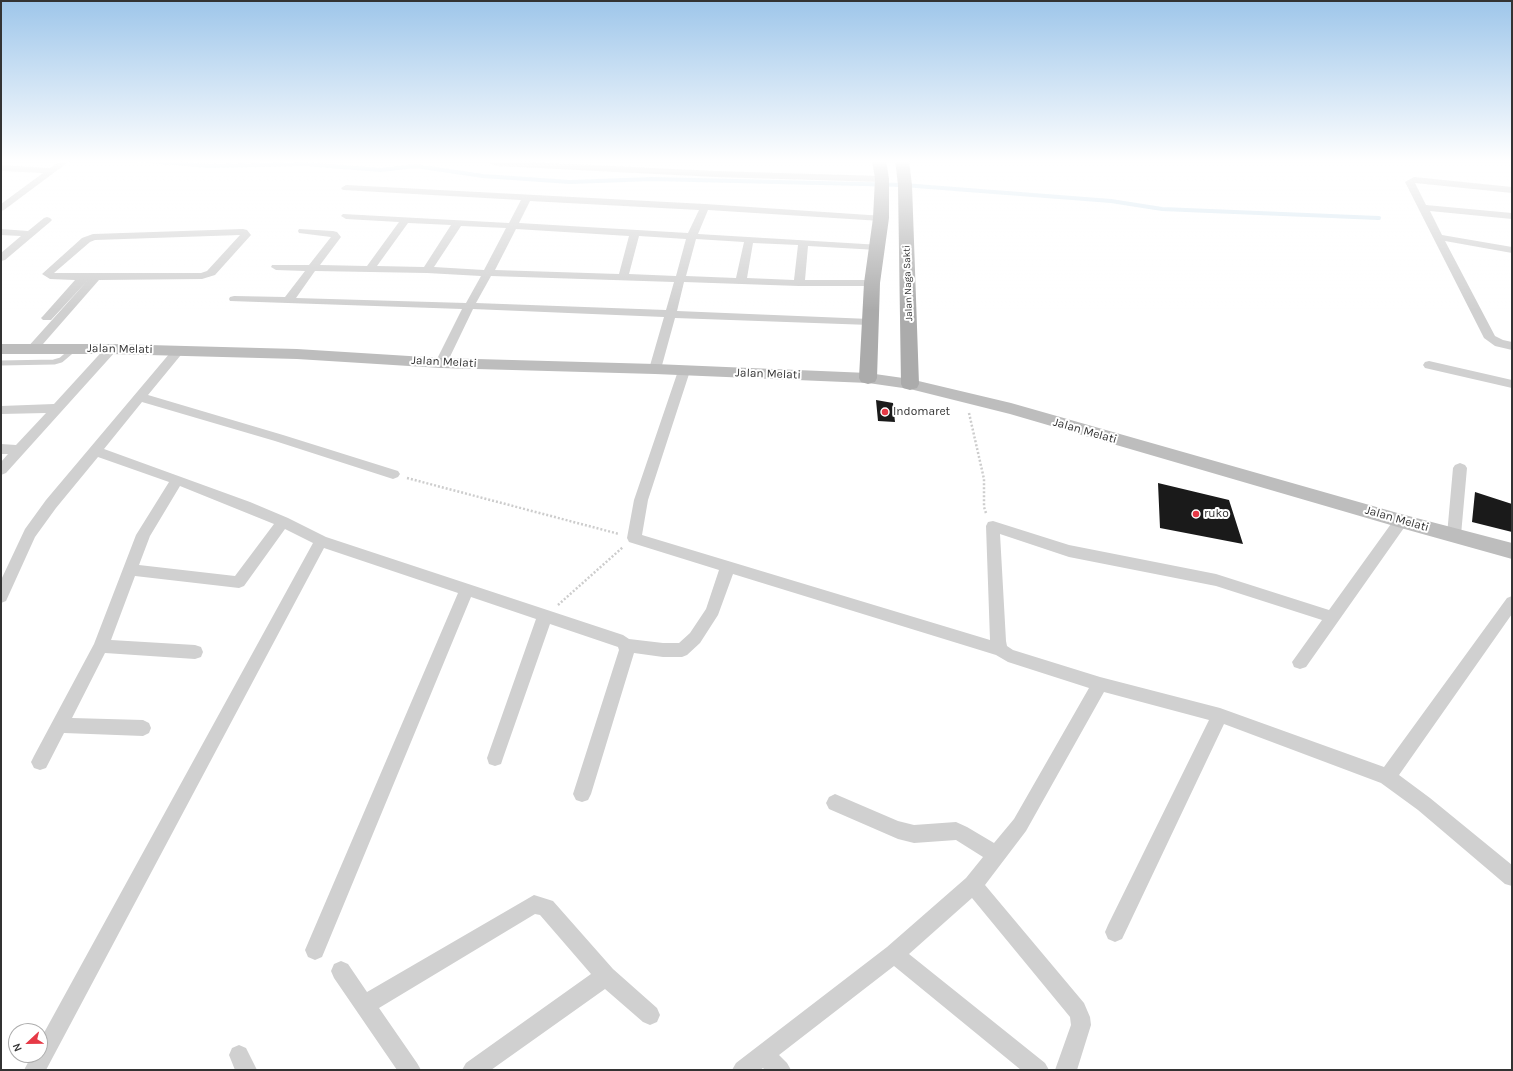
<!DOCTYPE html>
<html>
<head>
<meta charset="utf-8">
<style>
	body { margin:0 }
	#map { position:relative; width:1513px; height:1071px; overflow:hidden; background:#fff; font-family:Karla,sans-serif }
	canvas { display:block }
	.frame { position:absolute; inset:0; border:2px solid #333; pointer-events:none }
	.north { position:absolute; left:8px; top:1023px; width:40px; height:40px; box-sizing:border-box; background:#fff; border:1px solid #adadad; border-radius:50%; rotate:248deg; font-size:11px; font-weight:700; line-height:16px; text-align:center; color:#333 }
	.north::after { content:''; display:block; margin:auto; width:14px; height:18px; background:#e63946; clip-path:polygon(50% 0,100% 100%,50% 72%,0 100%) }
</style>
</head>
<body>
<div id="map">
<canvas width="1513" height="1071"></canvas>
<div class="frame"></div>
<div class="north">N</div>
</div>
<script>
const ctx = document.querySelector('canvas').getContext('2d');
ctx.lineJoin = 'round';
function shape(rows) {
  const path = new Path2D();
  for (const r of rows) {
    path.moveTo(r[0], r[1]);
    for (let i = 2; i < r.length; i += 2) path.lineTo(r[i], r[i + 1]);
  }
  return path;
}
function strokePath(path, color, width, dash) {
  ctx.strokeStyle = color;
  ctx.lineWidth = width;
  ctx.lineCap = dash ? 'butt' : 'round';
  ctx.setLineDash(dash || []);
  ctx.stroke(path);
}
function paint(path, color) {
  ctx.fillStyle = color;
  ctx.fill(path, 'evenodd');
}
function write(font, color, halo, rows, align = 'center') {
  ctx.font = font + ' Karla,sans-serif';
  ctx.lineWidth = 4;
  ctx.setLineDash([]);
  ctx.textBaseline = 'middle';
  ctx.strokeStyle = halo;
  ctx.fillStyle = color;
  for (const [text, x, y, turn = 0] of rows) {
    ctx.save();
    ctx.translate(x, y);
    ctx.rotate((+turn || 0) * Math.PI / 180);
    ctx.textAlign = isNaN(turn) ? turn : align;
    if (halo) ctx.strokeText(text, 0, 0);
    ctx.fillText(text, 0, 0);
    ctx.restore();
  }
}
strokePath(shape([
	[137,160,209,166,305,164,381,170,415,166,483,176,570,182,652,179,903,185,1111,201,1162,209,1379,218]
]), '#cfe2ee', 4);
paint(shape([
	[876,400,893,403,895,422,878,421],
	[1158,483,1229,500,1243,544,1160,528],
	[1475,492,1512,504,1512,532,1472,522]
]), '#1a1a1a');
strokePath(shape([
	[969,413,984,479,984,507,986,513],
	[407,478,619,534],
	[558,605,623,547]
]), '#cdcdcd', 2.5, [2, 2]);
strokePath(shape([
	[1,363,54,362,61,360,74,349]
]), '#d0d0d0', 5);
paint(shape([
	[62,160,71,160,4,210,1,211,1,204,43,173,1,171,1,165,50,168,62,160],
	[490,160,715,171,882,176,887,179,882,182,715,177,498,166,491,164,490,160],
	[1414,177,1512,187,1512,193,1415,183,1426,205,1512,213,1512,219,1430,211,1442,235,1512,247,1512,253,1445,241,1495,336,1503,340,1512,342,1512,350,1495,346,1484,338,1405,182,1414,177],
	[346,185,705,204,884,216,886,218,884,220,881,221,708,210,698,234,881,245,882,247,881,249,877,250,808,246,805,280,872,280,877,283,872,286,799,286,684,282,677,311,870,319,874,320,876,322,874,324,870,325,675,318,661,369,659,372,655,373,651,372,649,369,664,317,473,309,447,363,445,366,441,367,437,366,435,363,462,309,230,301,229,299,230,297,234,296,285,297,305,271,276,270,271,267,272,265,309,265,331,237,299,233,298,231,299,229,333,231,337,232,341,237,320,265,367,266,399,222,346,219,341,216,343,214,509,223,521,200,343,190,341,188,346,185],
	[530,201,699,210,688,233,519,223,530,201],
	[408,223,451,225,424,267,377,266,408,223],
	[461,226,506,228,484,270,434,267,461,226],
	[516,229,629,236,619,274,495,270,516,229],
	[639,236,686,239,676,276,629,274,639,236],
	[696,239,744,242,736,278,686,276,696,239],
	[753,243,798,245,794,280,747,278,753,243],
	[315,271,427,273,481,276,466,303,296,298,315,271],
	[491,276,674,282,666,310,476,303,491,276],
	[47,217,50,218,52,220,50,222,5,260,1,261,1,253,21,236,1,235,1,229,28,231,44,218,47,217],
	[243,229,247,230,251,235,215,275,202,279,99,280,36,352,32,353,28,352,26,349,88,280,51,320,43,320,41,318,43,316,75,280,50,279,42,274,82,238,93,234,243,229],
	[240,235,207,271,201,273,54,273,90,242,95,240,240,235],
	[111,345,115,346,117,349,115,352,6,473,1,475,1,462,8,454,1,454,1,444,16,445,46,413,1,414,1,406,54,404,107,346,111,345],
	[179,346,183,347,185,350,148,395,283,435,398,471,400,474,398,477,393,479,275,441,142,402,104,449,250,502,288,518,326,537,623,635,629,639,663,643,679,643,690,633,706,609,719,570,629,542,627,538,634,500,678,371,680,368,684,367,688,368,690,371,648,500,642,535,990,640,986,526,988,522,993,521,1069,545,1216,574,1329,610,1396,517,1401,516,1406,517,1408,521,1406,525,1306,667,1300,669,1294,667,1292,662,1322,620,1216,586,1069,557,1000,534,1006,641,1007,646,1013,650,1100,677,1220,708,1384,767,1507,598,1512,596,1512,614,1399,775,1430,798,1512,865,1512,886,1505,884,1418,810,1381,783,1224,724,1122,939,1115,942,1108,939,1105,932,1108,925,1209,720,1104,692,1026,831,985,885,1084,1003,1090,1017,1091,1025,1077,1070,1055,1070,1071,1025,1070,1017,972,898,909,954,1045,1063,1049,1070,1021,1070,894,966,779,1055,787,1063,791,1070,765,1070,763,1068,760,1070,732,1070,736,1063,887,947,966,878,983,857,956,840,914,843,898,839,829,809,826,803,829,797,835,794,898,821,914,825,956,822,967,827,994,843,1014,819,1089,688,1008,662,996,655,733,574,718,615,700,643,687,655,682,657,663,657,634,653,591,794,588,800,582,802,576,800,573,794,619,650,618,647,550,624,503,758,501,764,495,766,489,764,487,758,536,619,471,597,322,957,315,960,308,957,305,950,458,593,324,548,46,1070,24,1070,32,1055,40,1055,40,1040,313,543,285,529,244,586,239,588,135,576,111,640,195,645,201,647,203,652,201,657,195,659,105,653,72,718,143,720,149,723,151,728,149,733,143,736,64,733,46,768,40,770,34,768,31,762,34,756,94,644,136,535,169,482,98,457,56,508,35,537,6,601,1,603,1,580,25,529,46,500,175,347,179,346],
	[180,486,274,524,235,576,139,565,150,536,180,486],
	[1429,361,1512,380,1512,388,1425,368,1423,365,1425,362,1429,361],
	[1460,463,1465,465,1467,468,1461,535,1459,539,1454,540,1449,539,1447,535,1453,468,1455,465,1460,463],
	[534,895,553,901,613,969,657,1008,660,1015,657,1022,650,1025,643,1022,605,989,491,1070,462,1070,466,1063,591,974,540,915,535,914,379,1008,417,1063,421,1070,397,1070,334,978,331,971,334,964,341,961,348,964,367,992,534,895],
	[239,1045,246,1048,257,1070,235,1070,229,1055,232,1048,239,1045]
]), '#d0d0d0');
paint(shape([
	[1,344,111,344,297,349,441,358,655,364,868,373,910,379,1011,403,1401,514,1512,543,1512,559,1401,528,1010,414,910,389,868,383,655,374,441,368,297,359,111,354,1,354,1,344]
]), '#bdbdbd');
paint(shape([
	[872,160,886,160,889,179,889,218,880,283,877,378,875,382,868,384,861,382,859,378,864,283,873,218,875,179,872,160],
	[895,160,909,160,912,185,919,384,917,388,910,390,903,388,901,384,898,185,895,160]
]), '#ababab');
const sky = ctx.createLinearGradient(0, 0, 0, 310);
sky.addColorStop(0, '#9ec6ea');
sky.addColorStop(0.52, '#fff');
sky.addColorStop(1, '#ffffff00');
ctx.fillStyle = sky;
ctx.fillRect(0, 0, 1513, 310);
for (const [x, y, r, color] of [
	[885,412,4,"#e63946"],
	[1196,514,4,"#e63946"]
]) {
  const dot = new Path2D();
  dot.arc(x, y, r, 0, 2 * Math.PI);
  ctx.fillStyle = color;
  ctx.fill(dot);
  strokePath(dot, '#fff', 1.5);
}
write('10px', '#333', '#fff', [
	["Jalan Naga Sakti",908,283,-92]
]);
write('12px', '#333', '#fff', [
	["Jalan Melati",120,349,1],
	["Jalan Melati",444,362,3],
	["Jalan Melati",768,374,2],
	["Jalan Melati",1085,431,16],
	["Jalan Melati",1397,519,16]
]);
write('12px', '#333', '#fff', [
	["Indomaret",893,412],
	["ruko",1204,514]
], 'left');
</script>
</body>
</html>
